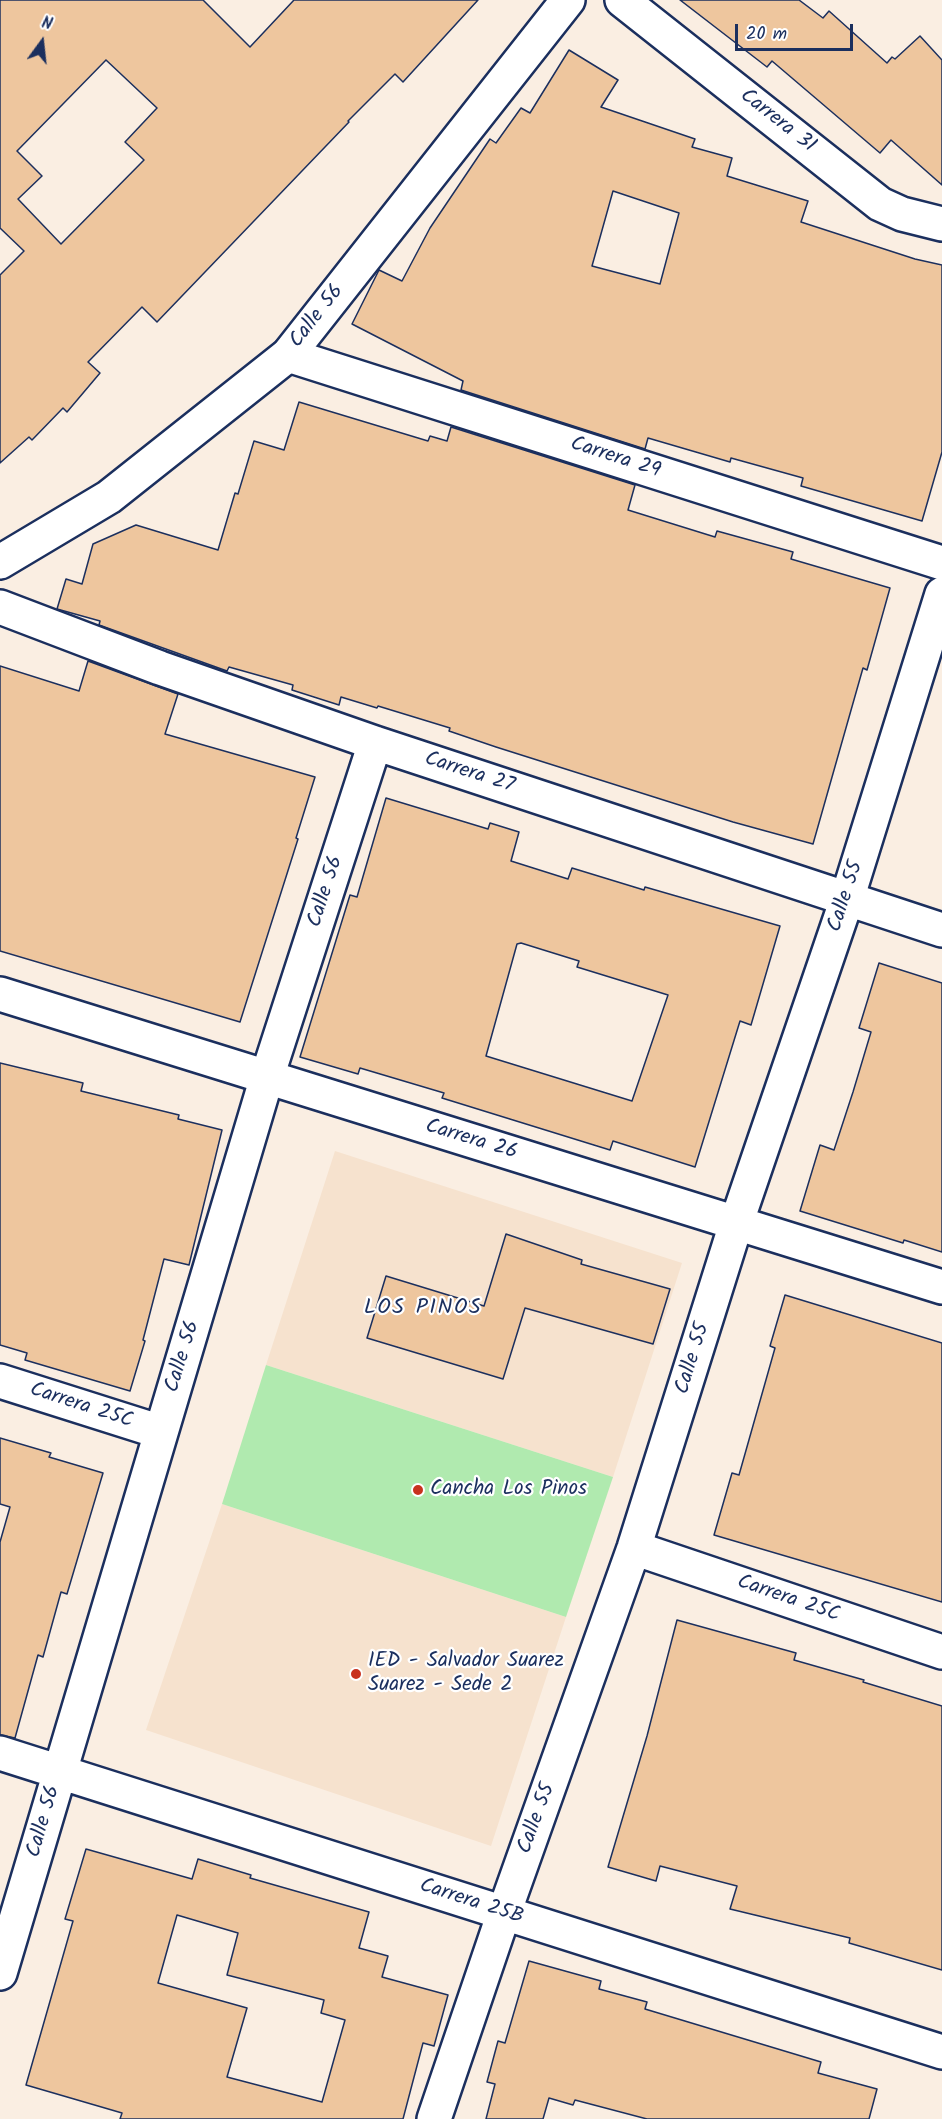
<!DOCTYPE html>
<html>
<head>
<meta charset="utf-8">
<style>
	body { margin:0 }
	#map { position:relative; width:942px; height:2119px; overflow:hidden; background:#faeee2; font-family:Kalam,sans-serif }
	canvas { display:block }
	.north { position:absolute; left:12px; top:12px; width:60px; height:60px; -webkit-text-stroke:4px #fff; paint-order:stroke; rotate:15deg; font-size:16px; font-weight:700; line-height:24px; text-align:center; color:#1b2f5e }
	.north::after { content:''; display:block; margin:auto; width:21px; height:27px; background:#1b2f5e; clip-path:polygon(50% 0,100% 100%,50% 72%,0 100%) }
	.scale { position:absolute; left:735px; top:24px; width:118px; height:27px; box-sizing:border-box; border:3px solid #1b2f5e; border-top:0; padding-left:8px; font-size:18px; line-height:21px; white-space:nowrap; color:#1b2f5e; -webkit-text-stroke:4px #fff; paint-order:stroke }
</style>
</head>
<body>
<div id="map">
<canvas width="942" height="2119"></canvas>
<div class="north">N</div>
<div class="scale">20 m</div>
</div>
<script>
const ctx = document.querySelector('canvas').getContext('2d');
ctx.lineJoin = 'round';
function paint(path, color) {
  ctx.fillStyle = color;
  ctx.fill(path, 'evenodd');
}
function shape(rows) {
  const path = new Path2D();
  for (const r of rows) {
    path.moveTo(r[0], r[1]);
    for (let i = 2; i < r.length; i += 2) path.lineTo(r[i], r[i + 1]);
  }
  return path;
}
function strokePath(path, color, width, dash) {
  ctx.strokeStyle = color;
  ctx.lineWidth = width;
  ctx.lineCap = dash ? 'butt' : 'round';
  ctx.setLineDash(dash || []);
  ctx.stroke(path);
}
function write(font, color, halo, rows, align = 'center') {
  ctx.font = font + ' Kalam,sans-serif';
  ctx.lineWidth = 4.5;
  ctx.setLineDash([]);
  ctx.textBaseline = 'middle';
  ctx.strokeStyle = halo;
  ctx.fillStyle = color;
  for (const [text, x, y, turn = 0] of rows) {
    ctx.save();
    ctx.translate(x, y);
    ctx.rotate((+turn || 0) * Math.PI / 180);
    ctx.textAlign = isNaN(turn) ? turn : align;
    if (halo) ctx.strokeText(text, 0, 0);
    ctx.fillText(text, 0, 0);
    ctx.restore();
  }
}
paint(shape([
	[335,1151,682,1263,613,1477,266,1365],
	[222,1504,566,1617,491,1846,146,1730]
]), '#f6e2ce');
paint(shape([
	[266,1365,613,1477,566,1617,222,1504]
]), '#b0eaaf');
const building = shape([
	[0,0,203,0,250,47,294,0,478,0,403,82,395,74,348,121,349,122,157,322,142,307,88,362,100,373,67,412,63,408,32,440,29,437,0,463,0,275,24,251,0,228,0,0],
	[106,60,157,108,125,142,144,160,61,244,18,199,42,176,17,151,106,60],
	[680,0,799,0,823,18,829,11,887,63,892,57,895,59,920,36,942,60,942,185,891,140,880,153,772,61,767,67,680,0],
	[569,50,618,80,601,107,695,139,692,147,732,158,727,176,808,201,801,222,915,259,942,265,942,452,922,521,801,486,803,478,731,458,730,462,648,438,645,449,461,390,463,381,352,324,379,270,402,281,430,228,490,139,496,143,521,108,530,113,569,50],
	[613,191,679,213,660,284,592,266,613,191],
	[299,402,428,441,430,436,447,441,451,427,635,485,628,510,715,537,717,531,793,552,791,559,890,588,867,670,863,668,813,844,733,822,496,747,449,731,450,728,378,706,377,708,341,697,339,705,292,690,293,685,229,667,227,671,99,625,100,621,57,609,66,579,82,584,93,544,136,525,218,550,235,493,238,494,254,441,284,450,299,402],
	[88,661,178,694,165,734,315,777,296,838,298,839,240,1022,0,951,0,666,79,691,88,661],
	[386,798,488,829,490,823,519,832,511,861,568,879,572,868,644,890,645,887,780,926,751,1025,740,1021,695,1167,613,1141,610,1150,442,1098,444,1093,360,1068,358,1074,300,1057,350,895,357,897,386,798],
	[521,943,579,961,577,967,668,995,632,1101,486,1056,517,944,521,943],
	[879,963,942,983,942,1252,904,1240,903,1243,800,1211,820,1145,834,1150,853,1092,871,1032,859,1028,879,963],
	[0,1063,83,1083,81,1091,179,1115,178,1119,222,1130,189,1265,164,1259,143,1340,145,1341,130,1391,25,1360,27,1353,0,1345,0,1063],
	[506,1234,582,1260,581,1264,670,1289,653,1344,525,1308,503,1379,367,1338,386,1276,484,1306,506,1234],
	[785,1295,942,1343,942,1602,714,1535,732,1473,739,1475,775,1348,770,1346,785,1295],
	[0,1438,51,1453,49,1457,103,1473,67,1594,61,1592,43,1657,38,1655,15,1738,0,1735,0,1542,10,1507,0,1504,0,1438],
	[677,1620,796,1653,794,1660,864,1680,863,1682,942,1706,942,1970,849,1943,850,1938,730,1909,737,1886,660,1866,656,1881,608,1867,647,1736,677,1620],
	[86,1849,192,1879,198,1859,251,1875,250,1878,369,1912,359,1948,388,1956,382,1977,448,1995,434,2046,423,2043,403,2119,120,2119,122,2113,26,2085,73,1921,65,1919,86,1849],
	[177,1915,238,1933,227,1975,324,2000,321,2013,345,2020,322,2102,227,2077,247,2008,158,1983,177,1915],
	[529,1961,601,1981,599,1989,647,2002,645,2009,821,2062,818,2073,877,2089,869,2119,647,2119,575,2100,573,2105,549,2098,543,2119,486,2119,495,2084,487,2082,498,2041,505,2043,529,1961]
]);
paint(building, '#eec69e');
strokePath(building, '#1b2f5e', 1.5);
const minor = shape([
	[288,355,942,563],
	[0,607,160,668,375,743,942,930],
	[0,994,942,1287],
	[0,1381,161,1432],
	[634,1548,942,1652],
	[0,1753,942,2052],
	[0,1973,267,1077,375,743],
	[434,2119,504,1913,634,1548,736,1224,847,899,942,594]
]);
const tertiary = shape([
	[622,0,880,204,902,214,942,224],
	[0,562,109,497,288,355,568,0]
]);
strokePath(minor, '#1b2f5e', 38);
strokePath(tertiary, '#1b2f5e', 38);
strokePath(minor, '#fff', 33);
strokePath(tertiary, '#fff', 33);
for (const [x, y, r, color] of [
	[418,1490,6,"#c8321e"],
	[356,1674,6,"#c8321e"]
]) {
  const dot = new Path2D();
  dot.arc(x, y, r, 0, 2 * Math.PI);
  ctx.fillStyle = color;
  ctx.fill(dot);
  strokePath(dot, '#fff', 2);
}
write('21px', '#1b2f5e', '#fff', [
	["Carrera 31",777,122,38],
	["Calle 56",318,317,-52],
	["Carrera 29",615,459,18],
	["Carrera 27",469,774,18],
	["Calle 56",327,892,-72],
	["Calle 55",847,897,-72],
	["Carrera 26",471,1141,17],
	["Calle 56",184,1357,-73],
	["Calle 55",694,1359,-73],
	["Carrera 25C",81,1407,18],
	["Carrera 25C",788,1600,19],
	["Calle 55",538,1819,-70],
	["Calle 56",45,1822,-74],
	["Carrera 25B",471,1903,18]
]);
write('21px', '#1b2f5e', '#fff', [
	["Cancha Los Pinos",430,1490],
	["IED - Salvador Suarez",368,1662],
	["Suarez - Sede 2",368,1686]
], 'left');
ctx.letterSpacing = '1.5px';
write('22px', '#1b2f5e', '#fff', [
	["LOS PINOS",423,1309]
]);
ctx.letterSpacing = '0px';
</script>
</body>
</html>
